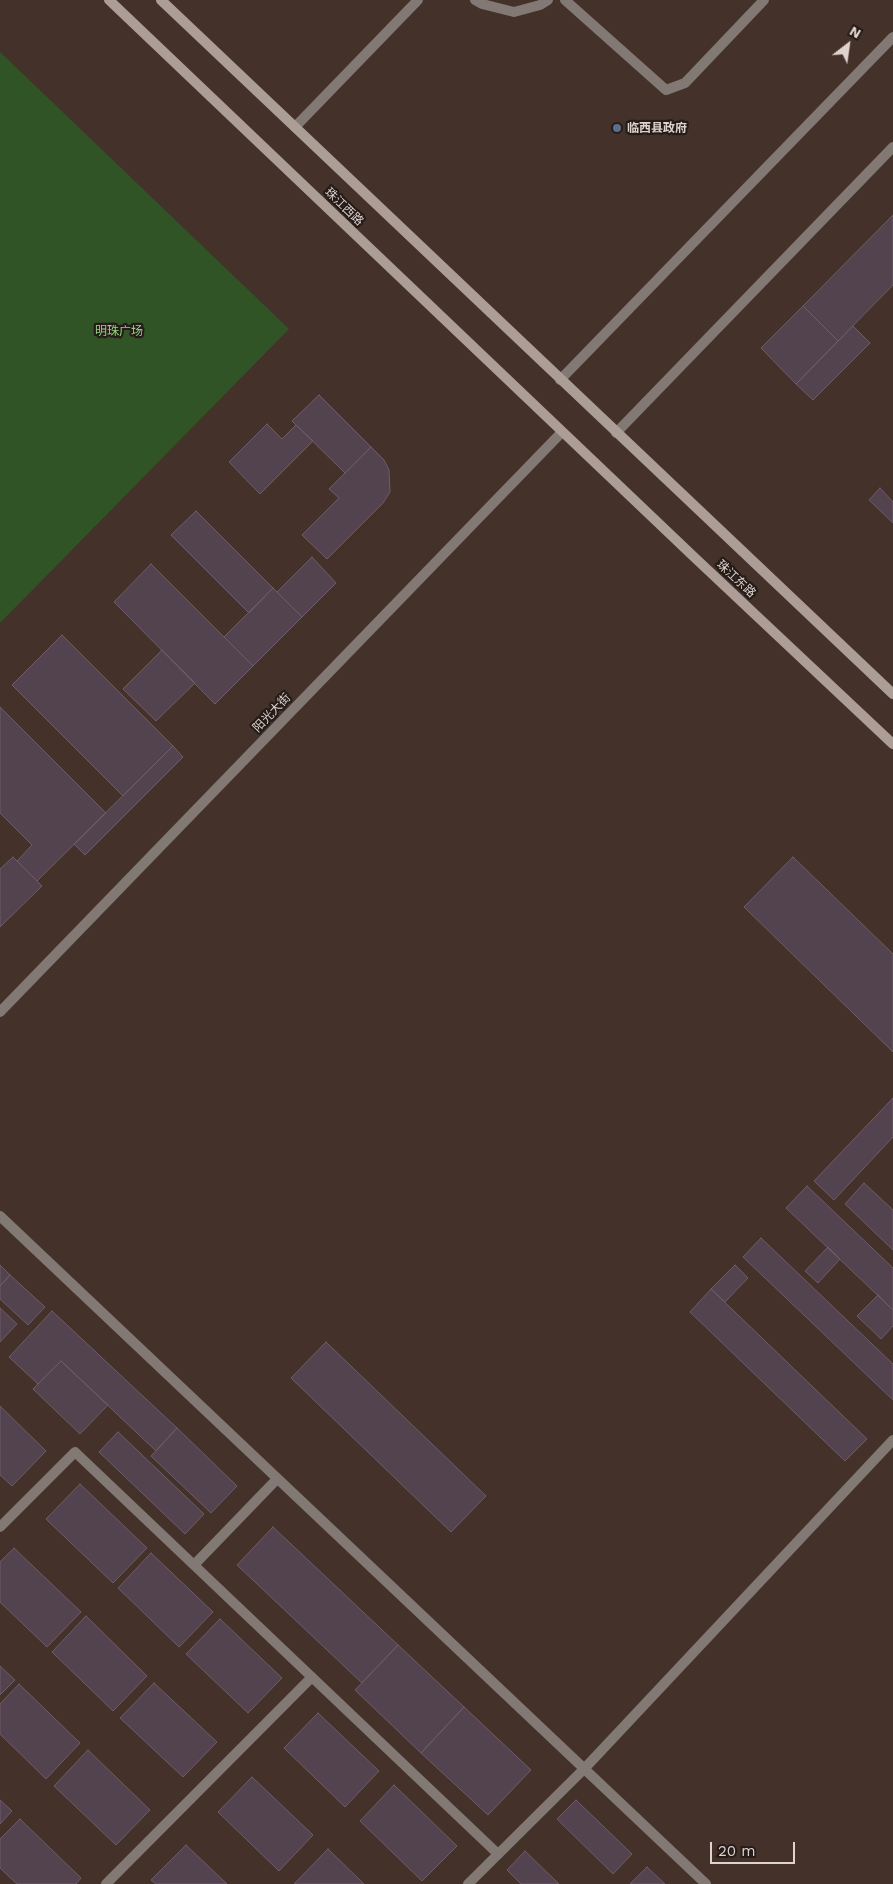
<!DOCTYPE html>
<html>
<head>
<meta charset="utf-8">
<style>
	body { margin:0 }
	#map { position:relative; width:893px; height:1884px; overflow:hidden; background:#44322a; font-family:"Work Sans",sans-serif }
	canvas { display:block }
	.north { position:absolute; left:823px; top:20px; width:50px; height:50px; -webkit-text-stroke:4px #251c19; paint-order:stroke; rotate:30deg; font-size:14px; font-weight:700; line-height:20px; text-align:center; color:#dfd3ce }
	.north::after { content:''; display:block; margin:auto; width:18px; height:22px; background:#dfd3ce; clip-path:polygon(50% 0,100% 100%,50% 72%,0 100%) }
	.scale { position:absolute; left:710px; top:1842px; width:85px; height:22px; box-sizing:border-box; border:2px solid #dfd3ce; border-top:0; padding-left:6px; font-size:15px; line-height:18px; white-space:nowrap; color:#dfd3ce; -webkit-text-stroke:4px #251c19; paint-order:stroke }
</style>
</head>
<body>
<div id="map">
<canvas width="893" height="1884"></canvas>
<div class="north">N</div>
<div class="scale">20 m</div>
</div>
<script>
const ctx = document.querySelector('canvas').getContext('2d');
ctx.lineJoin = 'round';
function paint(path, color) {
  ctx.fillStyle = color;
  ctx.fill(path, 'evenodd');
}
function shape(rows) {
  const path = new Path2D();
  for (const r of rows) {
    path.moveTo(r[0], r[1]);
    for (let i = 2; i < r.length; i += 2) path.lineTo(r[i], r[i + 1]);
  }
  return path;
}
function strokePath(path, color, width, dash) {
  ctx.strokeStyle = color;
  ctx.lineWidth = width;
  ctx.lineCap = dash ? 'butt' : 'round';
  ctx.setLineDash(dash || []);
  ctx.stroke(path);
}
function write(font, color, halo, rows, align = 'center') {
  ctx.font = font + ' "Work Sans","Noto Sans SC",sans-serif';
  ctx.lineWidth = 4.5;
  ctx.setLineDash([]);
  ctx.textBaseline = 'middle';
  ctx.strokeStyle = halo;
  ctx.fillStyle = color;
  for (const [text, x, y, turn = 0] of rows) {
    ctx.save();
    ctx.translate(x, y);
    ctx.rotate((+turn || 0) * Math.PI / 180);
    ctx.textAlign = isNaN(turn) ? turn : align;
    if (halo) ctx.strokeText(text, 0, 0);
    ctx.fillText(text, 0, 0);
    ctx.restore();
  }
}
paint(shape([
	[0,52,289,329,0,623]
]), '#305425');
const building = shape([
	[893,215,893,285,838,341,803,306,893,215],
	[803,306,838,341,796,384,761,348,803,306],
	[853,326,870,343,813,400,796,384,853,326],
	[319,395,371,447,345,473,292,421,319,395],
	[267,424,282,439,296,425,313,441,260,494,229,462,267,424],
	[371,447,384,460,389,470,390,492,383,503,327,559,302,535,339,498,329,489,371,447],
	[880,488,893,502,893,523,869,500,880,488],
	[196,511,273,588,249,613,171,535,196,511],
	[312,557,336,583,302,617,277,592,312,557],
	[151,564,253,666,215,704,114,602,151,564],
	[273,588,302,617,253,666,224,637,273,588],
	[62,635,173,746,123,796,12,685,62,635],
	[162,650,195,683,156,721,123,689,162,650],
	[0,707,106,813,37,881,17,861,32,845,0,813,0,707],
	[173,746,183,757,85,855,74,844,173,746],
	[13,857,42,886,0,927,0,869,13,857],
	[793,857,893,954,893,1052,744,907,793,857],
	[893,1098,893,1137,834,1200,814,1181,893,1098],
	[864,1183,893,1210,893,1250,845,1204,864,1183],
	[807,1186,893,1268,893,1310,786,1208,807,1186],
	[761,1238,893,1364,893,1400,743,1257,761,1238],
	[828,1247,840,1259,818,1283,805,1271,828,1247],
	[0,1265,10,1275,0,1286,0,1265],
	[735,1265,748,1278,725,1302,711,1289,735,1265],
	[10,1275,45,1307,28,1325,0,1299,0,1286,10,1275],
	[711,1289,867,1439,845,1461,690,1312,711,1289],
	[878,1295,893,1310,893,1326,881,1339,857,1316,878,1295],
	[0,1308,17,1324,0,1342,0,1308],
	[52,1311,177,1428,156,1451,61,1361,38,1384,9,1357,52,1311],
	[326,1342,486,1496,451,1532,291,1378,326,1342],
	[61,1361,108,1405,80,1434,33,1389,61,1361],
	[0,1406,46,1451,12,1486,0,1475,0,1406],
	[177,1428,237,1486,211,1513,151,1456,177,1428],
	[118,1432,204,1514,185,1534,99,1452,118,1432],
	[80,1484,147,1548,113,1583,46,1519,80,1484],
	[273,1527,398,1645,362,1683,237,1565,273,1527],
	[14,1548,81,1612,47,1647,0,1602,0,1562,14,1548],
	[151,1553,213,1612,179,1647,118,1588,151,1553],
	[86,1616,147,1676,113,1711,52,1652,86,1616],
	[220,1619,282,1678,248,1713,186,1654,220,1619],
	[398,1645,464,1707,421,1753,355,1690,398,1645],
	[0,1666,15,1680,0,1695,0,1666],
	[154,1683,217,1742,183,1777,120,1718,154,1683],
	[19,1684,80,1743,46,1779,0,1734,0,1704,19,1684],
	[464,1707,531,1770,488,1815,421,1753,464,1707],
	[318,1713,379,1771,345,1807,284,1748,318,1713],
	[88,1750,150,1810,116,1845,54,1786,88,1750],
	[252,1777,313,1835,279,1871,218,1812,252,1777],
	[394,1785,457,1846,422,1881,360,1821,394,1785],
	[0,1800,12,1811,0,1824,0,1800],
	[576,1800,632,1854,613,1874,557,1819,576,1800],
	[20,1819,81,1878,76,1884,17,1884,0,1868,0,1839,20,1819],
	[186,1845,227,1884,156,1884,151,1880,186,1845],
	[328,1849,364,1884,294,1884,328,1849],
	[525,1851,559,1884,521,1884,507,1870,525,1851],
	[647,1867,665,1884,630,1884,647,1867]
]);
paint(building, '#53434f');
strokePath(building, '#6e5c69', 1);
strokePath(shape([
	[475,0,482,4,514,12,540,5,548,0],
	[565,0,666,90,685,83,764,0],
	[295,127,418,0],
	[0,1527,75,1452,498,1854],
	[194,1565,277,1479],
	[106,1884,312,1677]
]), '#827975', 10);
strokePath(shape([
	[468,1884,584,1769,893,1440]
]), '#827975', 10);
strokePath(shape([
	[560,380,893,37],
	[616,433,893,147],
	[0,1012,562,432],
	[0,1216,706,1884]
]), '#827975', 10);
strokePath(shape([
	[109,0,693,556,893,744],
	[161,0,893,694]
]), '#ac9d97', 10);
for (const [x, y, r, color] of [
	[617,128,5,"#5c6f8a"]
]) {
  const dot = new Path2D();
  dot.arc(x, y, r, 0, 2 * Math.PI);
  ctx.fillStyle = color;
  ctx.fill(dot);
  strokePath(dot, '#251c19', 2);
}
write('bold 12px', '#dfd3ce', '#251c19', [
	["临西县政府",627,128]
], 'left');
write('12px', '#dfd3ce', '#251c19', [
	["珠江西路",344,207,44],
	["珠江东路",736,579,43],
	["阳光大街",272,713,-46]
]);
write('12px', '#93d87f', '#251c19', [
	["明珠广场",119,331]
]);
</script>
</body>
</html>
